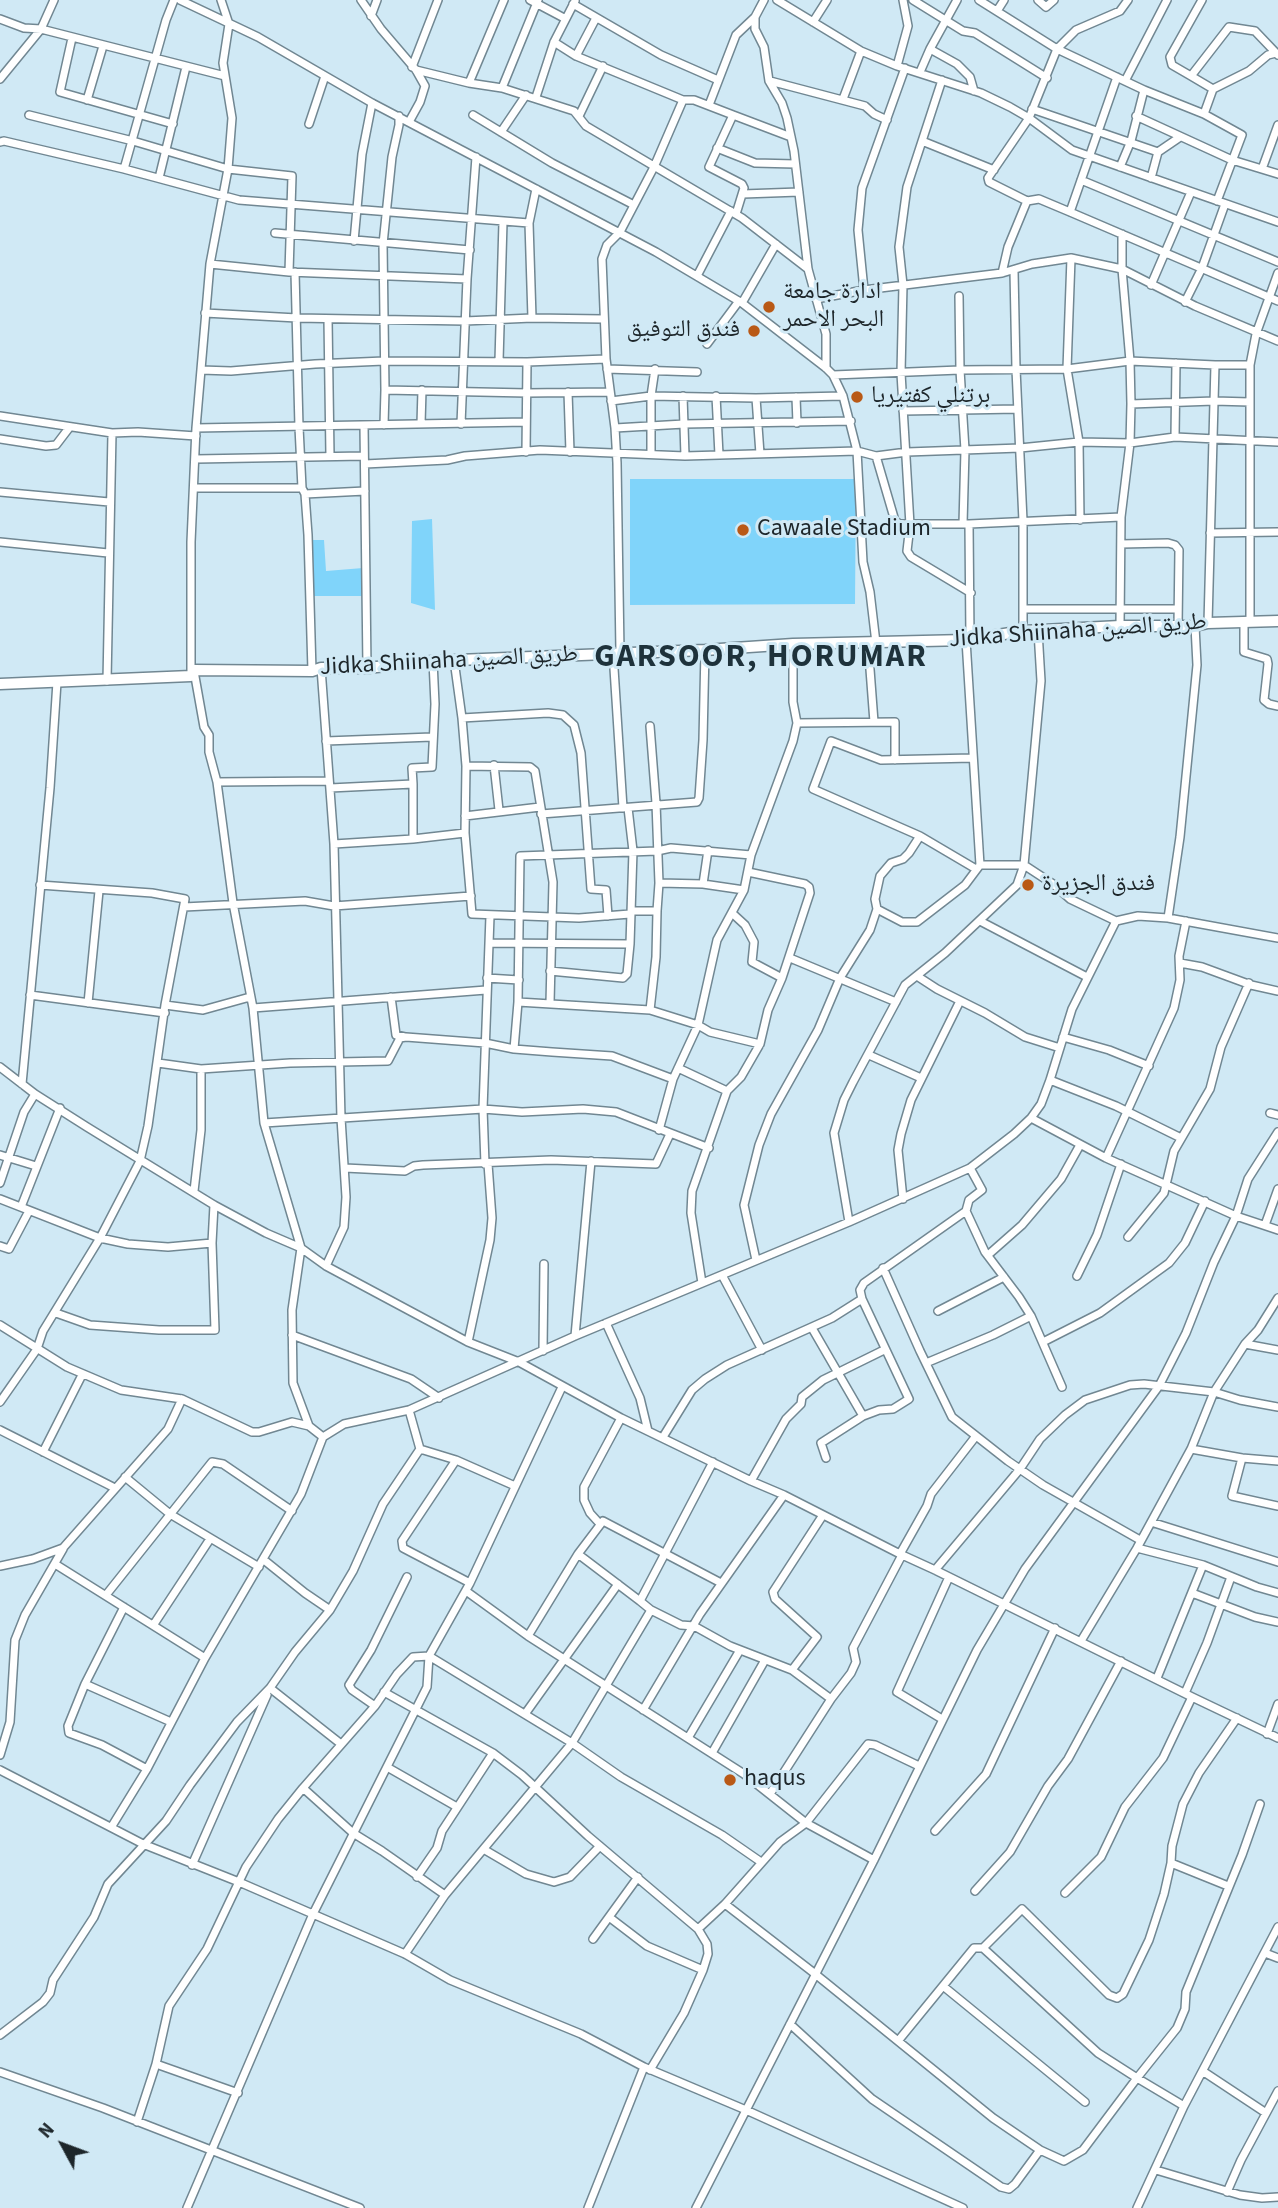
<!DOCTYPE html>
<html>
<head>
<meta charset="utf-8">
<style>
	body { margin:0 }
	#map { position:relative; width:1278px; height:2208px; overflow:hidden; background:#d0e9f5; font-family:"Source Sans 3",sans-serif }
	canvas { display:block }
	.north { position:absolute; left:28px; top:2110px; width:70px; height:70px; -webkit-text-stroke:5px #d0e9f5; paint-order:stroke; rotate:311deg; font-size:19px; font-weight:700; line-height:28px; text-align:center; color:#1d262a }
	.north::after { content:''; display:block; margin:auto; width:24px; height:32px; background:#1d262a; clip-path:polygon(50% 0,100% 100%,50% 72%,0 100%) }
</style>
</head>
<body>
<div id="map">
<canvas width="1278" height="2208"></canvas>
<div class="north">N</div>
</div>
<script>
const ctx = document.querySelector('canvas').getContext('2d');
ctx.lineJoin = 'round';
function paint(path, color) {
  ctx.fillStyle = color;
  ctx.fill(path, 'evenodd');
}
function shape(rows) {
  const path = new Path2D();
  for (const r of rows) {
    path.moveTo(r[0], r[1]);
    for (let i = 2; i < r.length; i += 2) path.lineTo(r[i], r[i + 1]);
  }
  return path;
}
function strokePath(path, color, width, dash) {
  ctx.strokeStyle = color;
  ctx.lineWidth = width;
  ctx.lineCap = dash ? 'butt' : 'round';
  ctx.setLineDash(dash || []);
  ctx.stroke(path);
}
function write(font, color, halo, rows, align = 'center') {
  ctx.font = font + ' "Source Sans 3","Noto Naskh Arabic",sans-serif';
  ctx.lineWidth = 6;
  ctx.setLineDash([]);
  ctx.textBaseline = 'middle';
  ctx.strokeStyle = halo;
  ctx.fillStyle = color;
  for (const [text, x, y, turn = 0] of rows) {
    ctx.save();
    ctx.translate(x, y);
    ctx.rotate((+turn || 0) * Math.PI / 180);
    ctx.textAlign = isNaN(turn) ? turn : align;
    if (halo) ctx.strokeText(text, 0, 0);
    ctx.fillText(text, 0, 0);
    ctx.restore();
  }
}
paint(shape([
	[630,479,856,479,855,604,630,605],
	[432,519,435,610,411,603,412,521],
	[310,540,324,540,326,571,363,568,363,596,314,596]
]), '#80d4fa');
const street = shape([
	[180,0,258,37,372,103,656,252,742,303,826,368,833,375,843,396,857,451,863,562,870,592,876,643],
	[361,0,381,29,416,70,425,86,420,102,409,122],
	[530,0,564,18],
	[764,0,755,17,755,29,764,47,769,81,782,103,787,118,794,151,808,269,826,334,826,368],
	[777,0,861,51,897,66,981,93,1010,107,1029,118,1072,150,1278,222],
	[913,0,963,31,975,33,1047,78],
	[979,0,1057,49,1144,90],
	[1038,0,1046,7,1054,0],
	[1128,0,1120,11,1076,30,1057,49,1029,118,988,178,989,182,1027,201,1039,199,1070,212,1278,301],
	[573,4,661,55,718,80],
	[997,11,1004,0],
	[371,16,377,0],
	[0,19,24,28,41,29,225,76],
	[813,22,827,0],
	[72,38,60,92,173,124],
	[554,42,576,56,683,100,654,167,620,232,607,245,602,259,606,359,615,428,617,463,620,652],
	[930,49,957,64,970,77,974,91],
	[576,56,596,18],
	[897,66,908,26,903,0],
	[412,67,438,0],
	[416,70,469,83,502,88,574,111,586,126,742,218,808,269],
	[920,72,930,49,957,0],
	[1191,76,1172,65,1170,57,1202,0],
	[0,79,41,29,54,0],
	[942,80,907,187,899,247,903,285,901,373,910,525,907,551,911,557,971,593],
	[770,81,865,106,874,114,887,120],
	[1125,81,1167,0],
	[469,83,504,0],
	[502,88,538,0],
	[1213,89,1191,76,1229,27,1255,31,1278,55],
	[536,97,554,42,575,1],
	[843,99,861,51],
	[87,100,103,46],
	[683,100,694,100,733,115,709,167,742,184,744,188,736,214],
	[709,105,736,35,755,17],
	[1032,109,1158,152],
	[1204,114,1213,89,1249,71,1268,55,1276,53],
	[29,115,133,141,228,169,292,176,289,272],
	[473,115,552,163,634,205],
	[733,115,791,137],
	[579,116,603,66],
	[1136,116,1232,160,1278,174],
	[309,124,325,76],
	[501,132,526,95],
	[922,141,994,170],
	[0,142,4,141,124,169,239,200,529,223],
	[717,148,755,163,795,164],
	[1120,167,1131,141,1144,90,1204,114,1242,135,1217,201],
	[124,169,166,20,174,0],
	[1262,169,1278,125],
	[159,178,186,67],
	[1151,178,1158,152,1180,137],
	[1081,180,1278,262],
	[743,194,799,192],
	[1070,212,1117,77],
	[275,233,470,250],
	[354,241,362,154,372,103],
	[1071,258,1067,369,1079,442,1080,520],
	[210,264,289,272,467,279],
	[1014,271,1016,369,1023,521,1023,631],
	[295,272,299,427,302,488,305,494,308,535,312,671],
	[1002,273,1008,247,1027,201],
	[697,276,731,211],
	[1151,285,1191,192],
	[864,290,858,230,862,188,905,68],
	[959,296,960,370,965,450,963,524],
	[816,299,864,290,1002,273,1032,264,1071,258,1122,269,1195,306,1278,341],
	[1185,302,1202,268,1225,204],
	[742,303,776,244],
	[205,313,297,318,465,321,532,318,603,319],
	[532,318,529,223,536,189],
	[328,319,330,456],
	[707,344,739,301],
	[499,361,503,222],
	[607,369,697,372],
	[201,370,231,371,315,364,384,361,527,362,606,359],
	[833,375,960,370,1067,369,1130,361,1215,365,1250,365],
	[385,390,383,244,392,157,399,125,399,116],
	[568,392,570,452],
	[683,396,685,456],
	[716,396,719,455],
	[796,397,797,423],
	[756,398,760,454],
	[611,401,651,396,756,398,843,396],
	[1131,404,1214,401,1250,402],
	[903,411,1018,409],
	[0,416,112,433],
	[421,424,422,390],
	[461,424,467,279,476,157],
	[364,425,367,668],
	[384,425,385,390,527,393,609,392],
	[196,428,526,422],
	[615,428,684,424,851,421],
	[1175,437,1176,363],
	[0,439,46,446,56,445,69,428],
	[526,452,527,362],
	[651,454,651,396,655,369],
	[876,456,895,521,900,524,969,524,1121,517],
	[196,459,364,456],
	[365,464,447,460,465,456,540,450,685,456,857,451,876,456,907,452,1020,448,1079,442,1130,443,1175,437,1278,442],
	[194,488,302,488],
	[0,492,109,502],
	[305,494,365,491],
	[969,524,970,639],
	[1210,533,1278,532],
	[0,542,108,553],
	[1121,544,1168,543,1175,545,1179,550,1178,626],
	[1023,609,1178,609],
	[1244,621,1244,652,1267,659,1268,664,1264,700,1269,704,1278,706],
	[1250,621,1250,365,1256,334,1278,273],
	[1208,623,1215,365],
	[1120,626,1121,517,1130,443,1131,404,1130,361,1122,269,1122,234],
	[868,643,874,722],
	[613,653,623,808],
	[454,660,462,718,466,766,465,833,472,914,579,918,630,914],
	[321,668,334,844,341,1118,346,1197,344,1227,326,1266],
	[194,671,204,727,209,735,209,752,217,782,233,903,253,1008,264,1123,301,1248,292,1310,293,1383,309,1426],
	[191,675,191,542,196,428,210,264,228,169,232,118,223,63,229,24,221,0],
	[107,681,112,433,138,432,196,436],
	[462,718,548,713,563,715,574,725,581,753,591,889,606,890,608,916],
	[797,723,895,722,895,760],
	[650,726,656,803,659,883,657,911],
	[326,741,432,737],
	[494,765,499,810],
	[466,766,530,767,535,771,553,882,550,1003],
	[217,782,329,781],
	[413,784,413,839],
	[330,788,413,784,412,768,432,767,435,704,433,661],
	[541,814,697,802,699,798,703,740,705,650],
	[465,816,540,807],
	[920,836,813,789,831,741,881,760,973,758],
	[334,844,413,839,465,833],
	[751,855,671,848,657,851,520,856,518,1002,650,1010,698,1025,710,1032,760,1044],
	[980,865,1024,865,1053,884,1070,899,1116,921],
	[748,872,805,884,809,887,810,893,782,978],
	[659,883,703,884,744,890],
	[703,884,708,850],
	[184,907,305,901,334,906,471,896],
	[877,909,902,922,917,922,965,885,980,865,966,640],
	[631,911,657,911,656,957,650,1010],
	[1168,918,1180,837,1197,665,1195,626],
	[980,921,1087,977],
	[489,943,630,944,633,851,628,808],
	[790,958,896,1002],
	[1180,963,1202,967,1251,985,1278,991],
	[550,971,623,978,627,974,630,944],
	[917,976,937,989,985,1013,1025,1037,1060,1048],
	[487,978,519,980],
	[30,995,165,1013],
	[391,997,396,1035,405,1037],
	[88,1003,99,891],
	[165,1005,203,1010,250,997],
	[253,1008,486,990],
	[1063,1037,1109,1050,1149,1066],
	[514,1049,518,1002],
	[869,1055,921,1078],
	[158,1063,201,1069,290,1063,388,1061,400,1038,406,1037,485,1043,514,1049,552,1052,612,1056,673,1079],
	[0,1067,35,1094,87,1127,214,1205,266,1233,301,1248,326,1266,468,1342,519,1362,621,1418,751,1481,784,1495,900,1554,935,1570,1192,1697,1278,1738],
	[678,1068,727,1091],
	[1050,1080,1116,1106,1181,1138],
	[22,1084,50,788,57,682],
	[1270,1113,1278,1115],
	[1031,1118,1106,1158,1236,1216,1278,1230],
	[264,1123,483,1109,522,1112,583,1109,616,1112,709,1148],
	[659,1130,673,1079,698,1025,717,940,744,890,751,855,793,741,797,723,793,702,793,644],
	[0,1155,36,1166],
	[1106,1158,1174,1008,1180,980,1179,956,1186,921],
	[485,1164,483,1109,490,916],
	[345,1168,405,1171,414,1166,423,1165,551,1160,656,1164,670,1134],
	[0,1183,24,1112,35,1094],
	[194,1191,201,1130,201,1069],
	[0,1199,100,1238,128,1244,168,1247,212,1243],
	[903,1199,898,1150,901,1134,911,1100,960,1001],
	[21,1207,60,1108],
	[966,1211,985,1252,1019,1297,1031,1316,1062,1387],
	[849,1222,834,1133,844,1100,853,1082,905,985,945,953,1017,885,1024,865,1041,681,1038,631],
	[1265,1225,1278,1189],
	[1128,1237,1164,1193,1174,1151,1210,1089,1221,1047,1249,983],
	[0,1246,9,1249,29,1211],
	[988,1255,1022,1225,1061,1179,1080,1145],
	[756,1260,744,1205,759,1145,771,1114,818,1030,840,978,870,930,877,909,875,899,880,876,891,863,903,859,909,853,920,836,976,869],
	[883,1268,920,1351,952,1417,1008,1461,1043,1485,1140,1540],
	[722,1275,762,1350],
	[1077,1276,1097,1235,1121,1164],
	[702,1283,691,1213,692,1191,727,1091,741,1077,760,1044,768,1010,782,978,752,962,754,942,745,925,732,913],
	[862,1299,909,1399,893,1409,879,1410,863,1416],
	[938,1311,1004,1277],
	[56,1313,90,1325,159,1330,215,1330,212,1243,214,1205],
	[606,1323,640,1398,648,1431],
	[0,1325,67,1367,121,1390,182,1399,252,1432,259,1432,292,1422,309,1426,323,1437],
	[812,1328,863,1416,821,1443,826,1458],
	[292,1335,411,1379,439,1398],
	[575,1336,591,1161],
	[468,1342,490,1240,492,1218,488,1164],
	[1043,1342,1100,1313,1169,1263,1185,1243,1205,1201],
	[1245,1344,1278,1350],
	[543,1351,544,1264],
	[926,1363,993,1335,1031,1316],
	[0,1402,37,1349,43,1331,100,1238,140,1161,148,1126,165,1005,185,899,152,893,40,885],
	[0,1430,115,1488],
	[663,1437,692,1390,705,1379,727,1365,832,1318,862,1299,860,1290,864,1283,966,1211,969,1200,982,1190,970,1168],
	[420,1449,456,1460],
	[1191,1449,1242,1458,1278,1461],
	[43,1452,82,1375],
	[1242,1458,1232,1496,1278,1506],
	[125,1477,170,1514,259,1567],
	[751,1481,786,1419,801,1404,802,1397,823,1380,884,1350],
	[1151,1522,1278,1562],
	[600,1524,590,1513,584,1500,584,1487,621,1418],
	[1137,1548,1203,1565,1257,1587,1278,1593],
	[578,1554,603,1521,721,1583],
	[900,1554,927,1506,931,1494,976,1436],
	[264,1560,305,1593,330,1610],
	[55,1564,205,1658],
	[0,1566,33,1559,63,1548,168,1429,182,1399],
	[935,1570,1020,1469,1040,1439,1065,1415,1085,1400,1130,1385,1144,1384,1214,1392,1240,1400,1278,1407],
	[470,1583,403,1548,402,1541,456,1460,515,1486],
	[466,1591,528,1636,744,1774,806,1823,874,1860],
	[1192,1593,1255,1617,1278,1622],
	[106,1595,212,1462,223,1464,292,1511],
	[651,1610,681,1625,694,1626,730,1646,792,1670,831,1699],
	[154,1624,210,1539],
	[528,1636,578,1554,640,1601],
	[1081,1641,1137,1548,1191,1449,1214,1392,1245,1344,1258,1330,1278,1298],
	[792,1670,817,1637,775,1599,773,1592,823,1515],
	[1157,1678,1203,1565],
	[85,1684,124,1607],
	[270,1688,341,1744],
	[384,1692,493,1753,522,1775,588,1836,698,1929,707,1944,708,1954,703,1970,684,2013,650,2070],
	[1185,1693,1207,1643,1231,1577],
	[375,1706,352,1690,349,1685,371,1650,407,1577],
	[643,1710,700,1614,784,1495],
	[525,1714,618,1584],
	[942,1719,897,1692,949,1577],
	[1267,1734,1278,1704],
	[688,1738,740,1650],
	[712,1753,765,1660],
	[0,1755,10,1722,15,1640,25,1615,63,1549],
	[387,1767,457,1807],
	[147,1769,102,1745,69,1733,68,1726,85,1684,171,1722],
	[0,1770,143,1844,239,1882,405,1954,450,1980,581,2034,644,2067,746,2110,963,2208],
	[303,1788,353,1833,382,1851,445,1895],
	[770,1794,831,1699,851,1673,856,1662,853,1648,902,1555],
	[112,1826,147,1769,205,1658,301,1494,323,1437,344,1424,409,1410,575,1336,849,1222,970,1168,1014,1134,1031,1118,1041,1104,1050,1080,1072,1009,1116,921,1138,916,1168,918,1278,938],
	[935,1831,986,1774,1055,1628],
	[485,1850,526,1874,554,1882,570,1877,600,1846],
	[1171,1863,1228,1886],
	[192,1865,267,1695],
	[417,1877,437,1848,442,1831,493,1753],
	[975,1891,1010,1852,1048,1786,1068,1759,1121,1661],
	[1065,1893,1101,1857,1125,1807,1163,1758,1192,1697],
	[725,1904,814,1973,993,2118,1040,2150,1064,2161,1083,2150,1137,2078,1184,2106],
	[609,1917,647,1946,703,1970],
	[698,1929,725,1904,780,1842,806,1823,868,1744,875,1745,919,1766],
	[593,1939,638,1877],
	[983,1948,1022,1909,1109,1995,1117,1998,1123,1994,1149,1940,1164,1894,1171,1863,1172,1846,1183,1804,1199,1773,1237,1718],
	[1265,1953,1278,1958],
	[405,1954,445,1895,572,1743,651,1610,640,1601,713,1462],
	[943,1986,1085,2102],
	[790,2024,872,2099,1001,2187,1009,2189,1015,2184,1040,2150],
	[0,2035,43,2002,50,1993,53,1980,94,1917,108,1884,166,1821,190,1785,237,1722,270,1688,295,1652,330,1610,353,1571,383,1504,420,1449,409,1410],
	[898,2041,974,1948,983,1948,1098,2053,1137,2078,1177,2028,1185,2009,1186,1992,1242,1855,1260,1804],
	[156,2064,238,2093],
	[0,2072,103,2108,360,2208],
	[1204,2072,1266,2113],
	[137,2122,156,2064,169,2006,207,1949,246,1867,278,1819,303,1788,375,1706,397,1674,413,1657,429,1656,572,1743,621,1777,722,1835,761,1862],
	[1156,2170,1240,2195,1262,2198,1278,2197],
	[1227,2192,1241,2160,1278,2091],
	[187,2208,313,1914,427,1687,429,1656,470,1583,562,1387],
	[588,2208,644,2067],
	[696,2208,874,1860,977,1650,1025,1569,1159,1386,1186,1333,1214,1262,1236,1216,1248,1179,1278,1132],
	[1137,2208,1184,2106,1278,1927]
]);
const primary = shape([
	[0,684,191,676,194,670,312,671,321,668,367,668,433,661,705,650,793,644,966,640,1023,631,1120,626,1195,626,1208,623,1278,621]
]);
strokePath(street, '#718792', 10);
strokePath(primary, '#718792', 13);
strokePath(street, '#fff', 7);
strokePath(primary, '#fff', 10);
for (const [x, y, r, color] of [
	[769,307,7,"#b95916"],
	[754,331,7,"#b95916"],
	[857,397,7,"#b95916"],
	[743,530,7,"#b95916"],
	[1028,885,7,"#b95916"],
	[730,1780,7,"#b95916"]
]) {
  const dot = new Path2D();
  dot.arc(x, y, r, 0, 2 * Math.PI);
  ctx.fillStyle = color;
  ctx.fill(dot);
  strokePath(dot, '#d0e9f5', 2.5);
}
write('24px', '#1d262a', '#d0e9f5', [
	["ادارة جامعة",783,293],
	["البحر الاحمر",783,321],
	["فندق التوفيق",740,331,"right"],
	["برتنلي كفتيريا",871,397],
	["Cawaale Stadium",757,530],
	["فندق الجزيرة",1042,885],
	["haqus",744,1780]
], 'left');
write('24px', '#1d262a', '#d0e9f5', [
	["Jidka Shiinaha طريق الصين",1078,632,-4],
	["Jidka Shiinaha طريق الصين",449,662,-3]
]);
ctx.letterSpacing = '2px';
write('bold 32px', '#1e323b', '#d0e9f5', [
	["GARSOOR, HORUMAR",761,659]
]);
ctx.letterSpacing = '0px';
</script>
</body>
</html>
